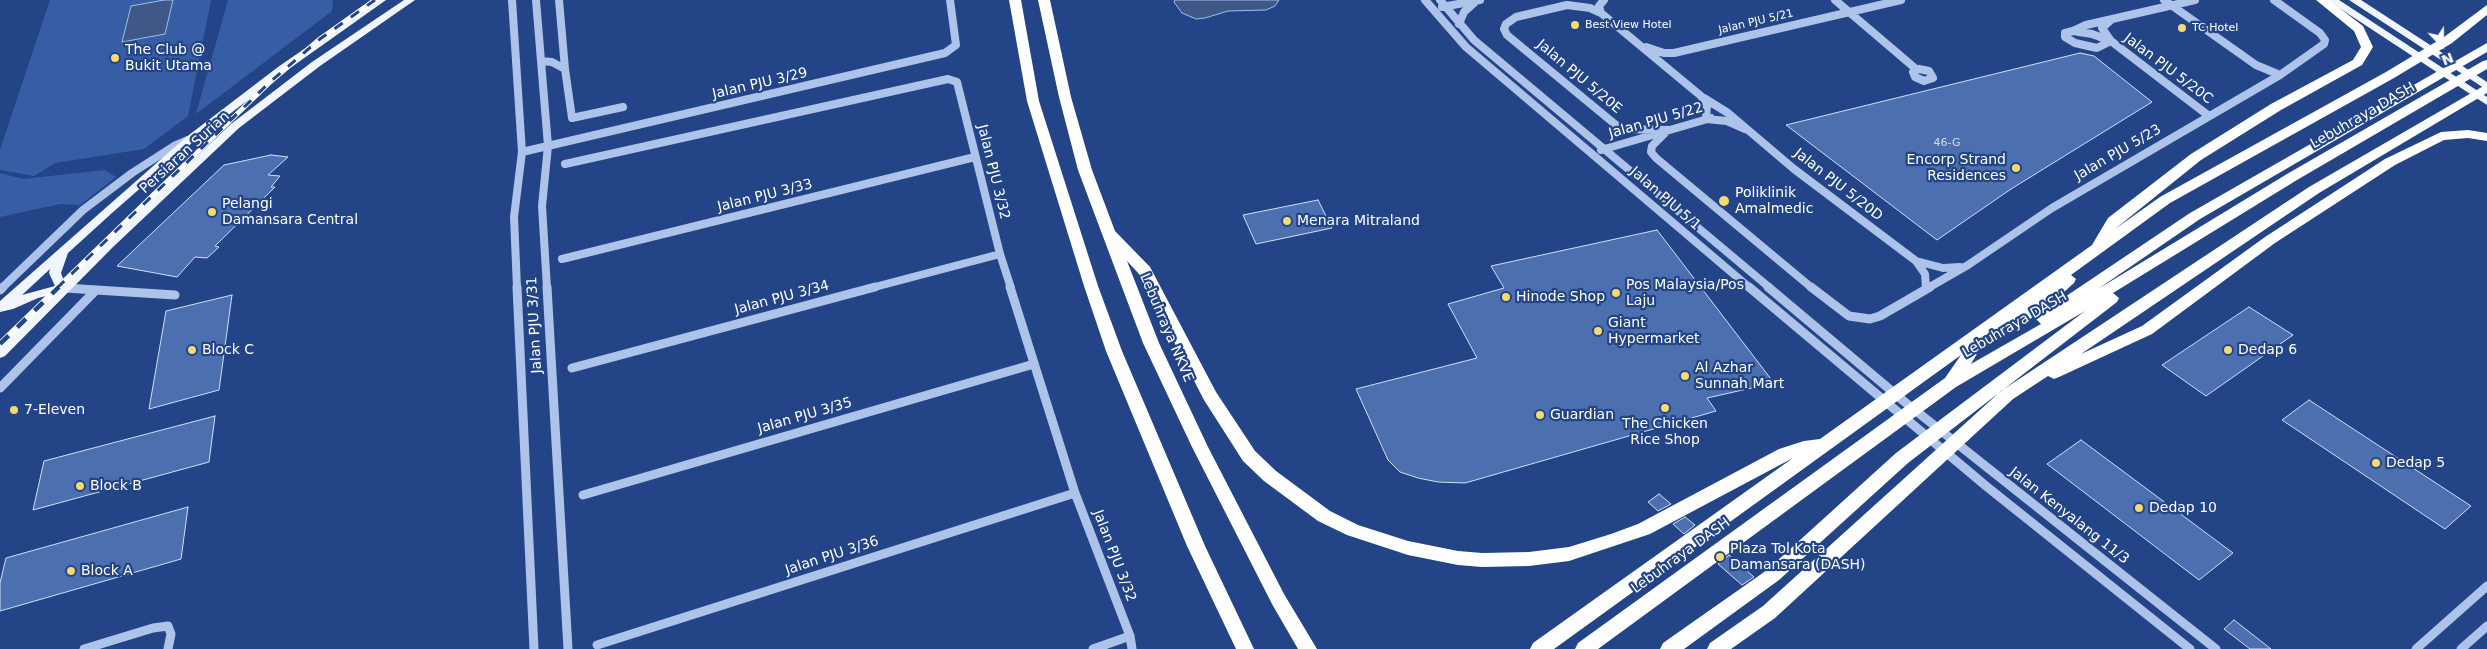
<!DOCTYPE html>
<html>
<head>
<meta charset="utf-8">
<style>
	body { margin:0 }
	#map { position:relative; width:2487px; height:649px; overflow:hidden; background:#234587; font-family:"DejaVu Sans",sans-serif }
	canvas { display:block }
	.north { position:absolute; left:2417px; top:20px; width:50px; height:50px; -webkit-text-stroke:4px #234587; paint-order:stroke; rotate:158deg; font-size:14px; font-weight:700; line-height:20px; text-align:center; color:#fff }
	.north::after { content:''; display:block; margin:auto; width:18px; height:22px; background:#fff; clip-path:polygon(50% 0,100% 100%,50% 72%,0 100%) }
</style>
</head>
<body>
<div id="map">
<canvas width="2487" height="649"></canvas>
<div class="north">N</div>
</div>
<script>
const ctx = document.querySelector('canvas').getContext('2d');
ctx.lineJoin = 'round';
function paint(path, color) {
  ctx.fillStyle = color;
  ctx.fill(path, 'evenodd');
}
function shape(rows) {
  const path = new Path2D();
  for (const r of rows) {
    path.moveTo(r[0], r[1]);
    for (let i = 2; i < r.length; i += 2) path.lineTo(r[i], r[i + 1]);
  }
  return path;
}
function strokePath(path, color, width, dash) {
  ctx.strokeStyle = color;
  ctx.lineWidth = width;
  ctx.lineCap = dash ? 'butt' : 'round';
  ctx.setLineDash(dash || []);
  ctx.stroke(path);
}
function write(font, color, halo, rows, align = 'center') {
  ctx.font = font + ' "DejaVu Sans",sans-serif';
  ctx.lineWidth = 4.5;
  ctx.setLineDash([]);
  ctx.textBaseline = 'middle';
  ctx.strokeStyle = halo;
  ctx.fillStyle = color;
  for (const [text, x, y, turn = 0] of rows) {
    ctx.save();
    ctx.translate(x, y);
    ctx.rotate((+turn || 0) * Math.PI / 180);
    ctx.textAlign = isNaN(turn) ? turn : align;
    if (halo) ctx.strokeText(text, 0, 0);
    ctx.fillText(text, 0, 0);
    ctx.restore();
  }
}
paint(shape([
	[50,0,211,0,188,116,144,149,55,163,34,176,0,170,0,150],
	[228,0,333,0,332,11,196,114],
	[105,170,116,177,80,205,60,204,0,217,0,173,23,179]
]), '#375ea4');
const water = shape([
	[164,0,173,0,165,34,122,42,131,6,164,0],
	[1175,0,1279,0,1275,6,1266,10,1228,11,1205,18,1196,19,1182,13,1174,2,1175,0]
]);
paint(water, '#3f5888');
strokePath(water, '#a2bdea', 1);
const building = shape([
	[2080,53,2094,56,2152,102,2011,189,1937,240,1786,125,2080,53],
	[271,155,288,157,268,175,280,176,271,187,275,187,215,246,219,247,207,258,195,257,177,277,117,266,224,165,271,155],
	[1318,200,1332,228,1256,244,1243,215,1318,200],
	[1657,230,1774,383,1707,398,1716,411,1465,483,1438,482,1418,478,1400,472,1388,460,1356,389,1477,358,1448,304,1504,288,1491,266,1657,230],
	[232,295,219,390,149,409,166,311,232,295],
	[2249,307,2293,335,2206,396,2162,365,2249,307],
	[2309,400,2471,506,2445,529,2282,420,2309,400],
	[215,416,209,462,33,510,44,461,215,416],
	[2081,440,2233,553,2199,580,2047,464,2081,440],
	[1659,494,1671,504,1658,511,1648,502,1659,494],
	[188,507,181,559,0,611,0,583,6,558,188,507],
	[1685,517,1695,525,1684,534,1673,524,1685,517],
	[1729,555,1754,577,1742,585,1718,564,1729,555],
	[2234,620,2271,649,2250,649,2224,629,2234,620]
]);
paint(building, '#4b6faf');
strokePath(building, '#d2dff7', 1);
strokePath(shape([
	[512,0,522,152,514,217,517,288],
	[536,0,548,146,542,206,547,288],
	[559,0,565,69],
	[1425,0,1466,47,1750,288],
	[1440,0,1474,40,1770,288],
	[1835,0,1916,69],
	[2164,0,2256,65,2280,75],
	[1442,7,1480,0],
	[1601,13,1599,6,1604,0],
	[2111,20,2102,28,2111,41,2209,116],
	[1459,24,1464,12,1475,2],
	[2073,31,2086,25,2195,0],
	[2073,31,2092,34,2111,41,2097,48,2075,43,2065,37,2065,33,2073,31],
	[1646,47,1664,53,1674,53,1901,0],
	[541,61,552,62,565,69,572,118,623,107],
	[1919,69,1929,71,1933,78,1924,81,1915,77,1913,72,1919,69],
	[1704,98,1728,113,1794,169,1916,261,1925,274,1926,288],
	[1668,130,1652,146,1651,152,1656,158,1812,288],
	[1668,130,1624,129,1616,125,1507,35,1504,29,1506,24,1516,17,1567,5,1590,8,1601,13,1701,96,1707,105,1706,119,1727,121,1745,129],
	[1601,150,1711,118],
	[522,152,945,53,956,45,950,0],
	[565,164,948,79,957,82,1000,254,1011,288],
	[562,259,975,157],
	[1916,261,1943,268,1960,267],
	[2,288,83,210,132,173,174,146,188,140],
	[65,288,72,288],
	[871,288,1000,254],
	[1928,288,1968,265,2052,208,2280,75,2324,44,2325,40,2320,33,2274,0]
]), '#aec3e9', 8);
strokePath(shape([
	[517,287,534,649],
	[547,287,568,649],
	[1010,287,1075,493,1130,636,1132,649],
	[1749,287,1986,486,2190,649],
	[1768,287,1906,403,2216,649],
	[1811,287,1849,316,1870,319,1880,316,1930,287],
	[65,288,175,295],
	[0,290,3,287],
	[572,368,875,287],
	[0,388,96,290],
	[583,495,1034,364],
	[597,645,1075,493],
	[84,649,153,628,168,626,171,634,168,649],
	[1093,649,1130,636],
	[2416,649,2487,586],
	[2461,649,2487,626]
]), '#aec3e9', 9);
paint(shape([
	[375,0,386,0,286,71,193,142,112,213,68,253,61,273,64,281,231,124,312,62,404,0,415,0,320,66,239,128,112,248,5,356,0,358,0,345,50,295,38,298,13,309,0,312,0,301,185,138,278,67,375,0],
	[50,269,49,273,55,286,22,295,50,269],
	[2327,0,2339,0,2487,97,2487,105,2327,0],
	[2349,0,2361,0,2487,82,2487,90,2349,0]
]), '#f1f5fe');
paint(shape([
	[1009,0,1021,0,1039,101,1098,286,1122,351,1205,546,1254,649,1236,649,1187,546,1106,351,1084,286,1027,101,1009,0],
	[1038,0,1050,0,1071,97,1092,170,1115,231,1150,267,1216,392,1255,451,1276,471,1330,511,1358,525,1408,541,1458,551,1482,553,1529,552,1569,547,1611,534,1638,524,1779,449,1804,441,1820,439,2092,245,2108,218,2191,154,2271,104,2353,60,2361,47,2354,31,2316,0,2329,0,2363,26,2373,47,2362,65,2281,110,2201,160,2115,229,2160,197,2386,72,2444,37,2487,5,2487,15,2452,43,2394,78,2170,203,2071,275,2076,279,2074,283,2044,310,1978,352,1971,364,2041,324,2036,319,2038,315,2190,213,2487,43,2487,52,2200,219,2098,289,2287,174,2483,61,2487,60,2487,69,2297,180,2113,293,2119,298,2117,302,1908,463,1779,580,1684,649,1660,649,1663,643,1767,570,1896,453,2085,311,1956,387,1598,649,1575,649,1578,643,1945,378,1961,355,1554,649,1530,649,1533,643,1793,458,1650,534,1569,561,1529,566,1482,567,1458,565,1408,555,1347,535,1318,521,1264,481,1243,461,1204,400,1139,274,1127,261,1159,343,1208,447,1284,594,1317,649,1298,649,1272,604,1192,447,1143,343,1078,170,1059,97,1038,0],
	[2487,84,2487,93,2319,193,2081,354,2142,326,2265,237,2385,159,2441,132,2468,130,2487,133,2487,141,2468,138,2444,140,2395,165,2275,243,2152,334,2059,377,2054,379,2048,376,2013,399,1775,618,1731,649,1707,649,1710,643,1763,606,2001,391,2309,187,2487,84]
]), '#fff');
const railFar1 = shape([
	[57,288,270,82,320,39,375,0]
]);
const rail = shape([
	[0,344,59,287]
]);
strokePath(railFar1, '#fff', 5);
strokePath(rail, '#fff', 6);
strokePath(railFar1, '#234587', 3, [10]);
strokePath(rail, '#234587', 4.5, [12]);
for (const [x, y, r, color] of [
	[1575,25,5,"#f4da70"],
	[2182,28,5,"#f4da70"],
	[115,58,5,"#f4da70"],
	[2016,168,5,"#f4da70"],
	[1724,201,6,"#f4da70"],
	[212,212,5,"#f4da70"],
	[1287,221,5,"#f4da70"],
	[1616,293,5,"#f4da70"],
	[1506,297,5,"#f4da70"],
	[1598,331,5,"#f4da70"],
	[192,350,5,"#f4da70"],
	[2228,350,5,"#f4da70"],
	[1685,376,5,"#f4da70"],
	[1665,408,5,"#f4da70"],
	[14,410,5,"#f4da70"],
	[1540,415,5,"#f4da70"],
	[2376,463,5,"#f4da70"],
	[80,486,5,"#f4da70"],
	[2139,508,5,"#f4da70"],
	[1720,557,5,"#f4da70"],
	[71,571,5,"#f4da70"]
]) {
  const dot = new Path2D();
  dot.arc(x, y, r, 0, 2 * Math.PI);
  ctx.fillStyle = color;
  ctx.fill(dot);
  strokePath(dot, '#234587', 2);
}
write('11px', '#fff', '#234587', [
	["Jalan PJU 5/21",1756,22,-13]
]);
write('11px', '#fff', '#234587', [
	["Best View Hotel",1585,25],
	["TC Hotel",2192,28]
], 'left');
write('11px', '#d2dbeb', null, [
	["46-G",1947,143]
]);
write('14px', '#fff', '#234587', [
	["The Club @",125,50],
	["Bukit Utama",125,66],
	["Encorp Strand",2006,160,"right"],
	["Residences",2006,176,"right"],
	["Poliklinik",1735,193],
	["Amalmedic",1735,209],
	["Pelangi",222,204],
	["Damansara Central",222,220],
	["Menara Mitraland",1297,221],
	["Pos Malaysia/Pos",1626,285],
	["Laju",1626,301],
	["Hinode Shop",1516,297],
	["Giant",1608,323],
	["Hypermarket",1608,339],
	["Block C",202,350],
	["Dedap 6",2238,350],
	["Al Azhar",1695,368],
	["Sunnah Mart",1695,384],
	["7-Eleven",24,410],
	["Guardian",1550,415],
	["The Chicken",1665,424,"center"],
	["Rice Shop",1665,440,"center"],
	["Dedap 5",2386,463],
	["Block B",90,486],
	["Dedap 10",2149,508],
	["Plaza Tol Kota",1730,549],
	["Damansara (DASH)",1730,565],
	["Block A",81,571]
], 'left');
write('14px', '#fff', '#234587', [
	["Jalan PJU 5/20C",2168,69,37],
	["Jalan PJU 5/20E",1579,77,40],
	["Jalan PJU 3/29",760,84,-13],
	["Lebuhraya DASH",2363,116,-30],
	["Jalan PJU 5/22",1656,121,-16],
	["Persiaran Surian",185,153,-42],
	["Jalan PJU 5/23",2118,153,-30],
	["Jalan PJU 3/32",993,172,76],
	["Jalan PJU 5/20D",1838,185,38],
	["Jalan PJU 3/33",765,196,-14],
	["Jalan PJU 5/1",1665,199,41],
	["Jalan PJU 3/34",782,298,-15],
	["Jalan PJU 3/31",535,325,-93],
	["Lebuhraya DASH",2015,325,-30],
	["Lebuhraya NKVE",1166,328,67],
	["Jalan PJU 3/35",805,416,-16],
	["Jalan Kenyalang 11/3",2069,516,38],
	["Jalan PJU 3/36",832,556,-18],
	["Jalan PJU 3/32",1114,556,69],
	["Lebuhraya DASH",1681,556,-36]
]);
</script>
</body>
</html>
